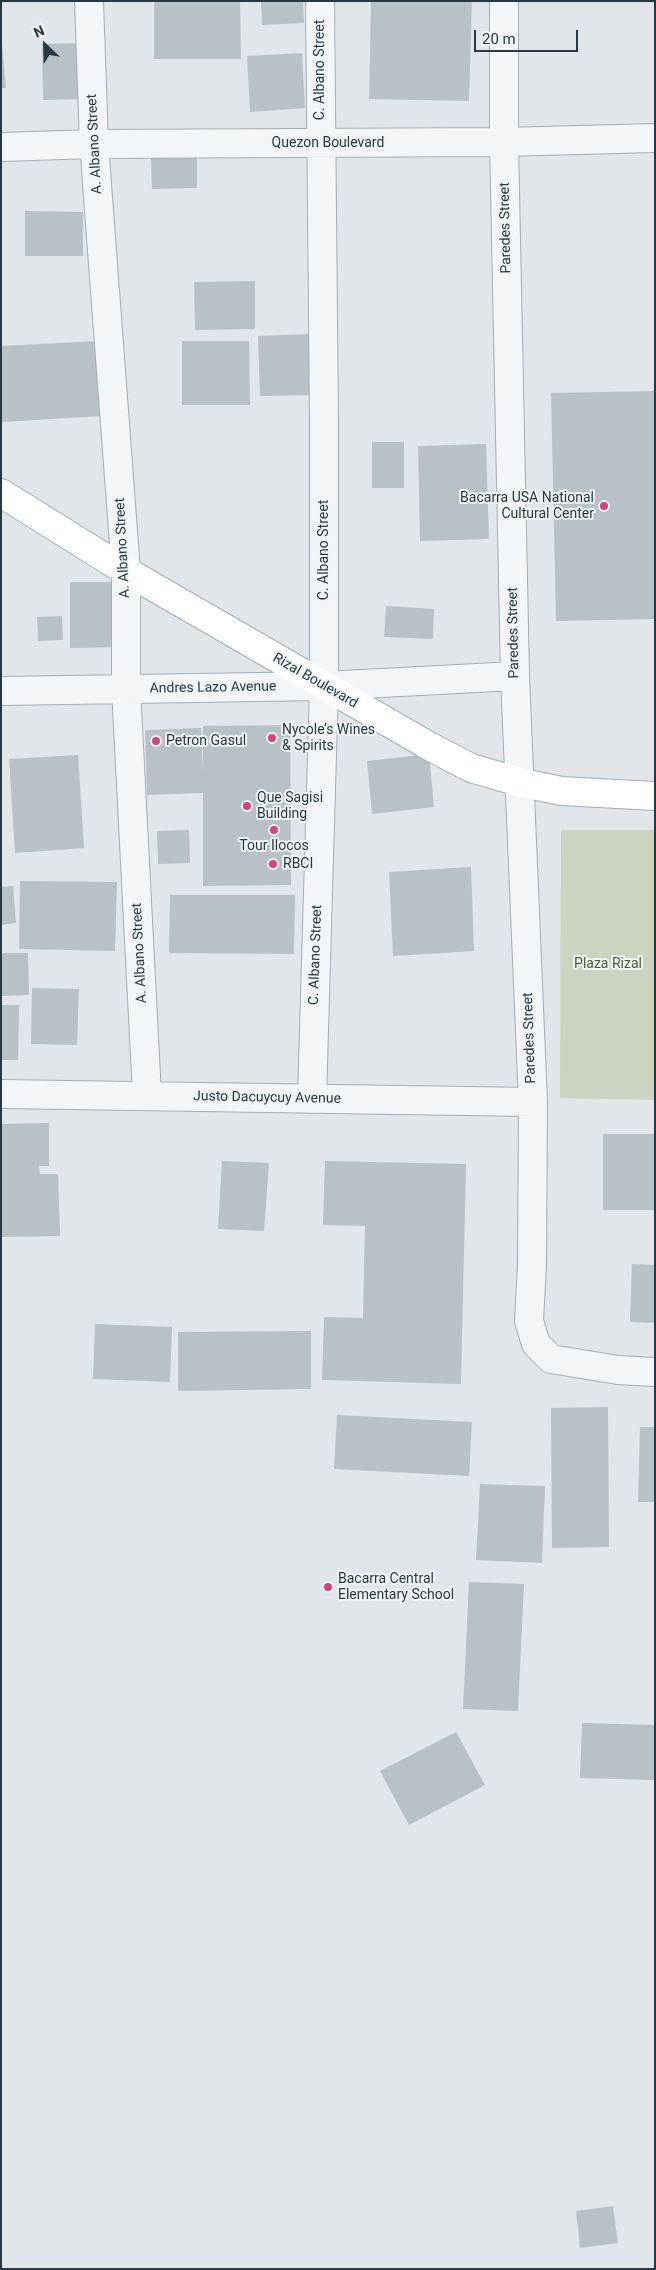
<!DOCTYPE html>
<html>
<head>
<meta charset="utf-8">
<style>
	body { margin:0 }
	#map { position:relative; width:656px; height:2270px; overflow:hidden; background:#e0e6ea; font-family:Roboto,sans-serif }
	canvas { display:block }
	.frame { position:absolute; inset:0; border:2px solid #293841; pointer-events:none }
	.north { position:absolute; left:20px; top:20px; width:50px; height:50px; -webkit-text-stroke:4px #f0f5f7; paint-order:stroke; rotate:336deg; font-size:14px; font-weight:700; line-height:20px; text-align:center; color:#293841 }
	.north::after { content:''; display:block; margin:auto; width:18px; height:22px; background:#293841; clip-path:polygon(50% 0,100% 100%,50% 72%,0 100%) }
	.scale { position:absolute; left:474px; top:30px; width:104px; height:22px; box-sizing:border-box; border:2px solid #293841; border-top:0; padding-left:6px; font-size:15px; line-height:18px; white-space:nowrap; color:#293841; -webkit-text-stroke:4px #f0f5f7; paint-order:stroke }
</style>
</head>
<body>
<div id="map">
<canvas width="656" height="2270"></canvas>
<div class="frame"></div>
<div class="north">N</div>
<div class="scale">20 m</div>
</div>
<script>
const ctx = document.querySelector('canvas').getContext('2d');
ctx.lineJoin = 'round';
function paint(path, color) {
  ctx.fillStyle = color;
  ctx.fill(path, 'evenodd');
}
function shape(rows) {
  const path = new Path2D();
  for (const r of rows) {
    path.moveTo(r[0], r[1]);
    for (let i = 2; i < r.length; i += 2) path.lineTo(r[i], r[i + 1]);
  }
  return path;
}
function strokePath(path, color, width, dash) {
  ctx.strokeStyle = color;
  ctx.lineWidth = width;
  ctx.lineCap = dash ? 'butt' : 'round';
  ctx.setLineDash(dash || []);
  ctx.stroke(path);
}
function write(font, color, halo, rows, align = 'center') {
  ctx.font = font + ' Roboto,sans-serif';
  ctx.lineWidth = 4;
  ctx.setLineDash([]);
  ctx.textBaseline = 'middle';
  ctx.strokeStyle = halo;
  ctx.fillStyle = color;
  for (const [text, x, y, turn = 0] of rows) {
    ctx.save();
    ctx.translate(x, y);
    ctx.rotate((+turn || 0) * Math.PI / 180);
    ctx.textAlign = isNaN(turn) ? turn : align;
    if (halo) ctx.strokeText(text, 0, 0);
    ctx.fillText(text, 0, 0);
    ctx.restore();
  }
}
paint(shape([
	[561,830,655,830,655,1100,560,1098]
]), '#cbd4c1');
paint(shape([
	[154,1,240,1,241,59,154,59],
	[261,1,303,1,304,23,262,25],
	[371,1,472,1,469,101,369,99],
	[1,34,6,88,1,88],
	[83,43,84,99,43,100,42,44],
	[302,53,305,108,250,112,247,56],
	[197,157,197,188,152,189,151,158],
	[25,211,83,212,83,256,25,256],
	[255,281,255,329,195,330,194,282],
	[310,334,312,395,260,396,258,336],
	[99,341,103,416,1,422,1,346],
	[182,341,249,341,250,405,182,405],
	[655,391,655,619,556,621,551,393],
	[372,442,404,442,404,488,372,488],
	[486,444,489,539,420,541,418,446],
	[70,582,120,582,121,647,70,648],
	[386,606,434,609,433,639,384,637],
	[62,616,63,640,38,641,37,617],
	[290,725,291,885,203,886,203,793,147,795,145,730,201,728,203,773,203,726],
	[429,754,434,807,372,814,367,761],
	[78,755,84,848,15,853,9,759],
	[189,830,190,863,158,864,157,831],
	[471,867,474,951,393,956,389,872],
	[20,881,117,882,115,951,19,949],
	[13,886,16,923,1,925,1,887],
	[170,895,295,895,294,954,169,953],
	[1,953,28,953,29,995,1,996],
	[32,988,79,989,77,1045,31,1044],
	[1,1005,19,1005,18,1060,1,1060],
	[49,1123,49,1166,39,1166,40,1174,58,1174,60,1236,1,1237,1,1124],
	[603,1134,655,1134,655,1210,603,1210],
	[222,1161,269,1163,264,1231,218,1229],
	[325,1161,466,1164,461,1384,322,1380,324,1317,363,1318,365,1226,323,1225],
	[632,1264,655,1265,655,1323,630,1322],
	[95,1324,172,1327,170,1382,93,1379],
	[311,1331,311,1389,178,1391,178,1332],
	[608,1407,609,1547,552,1548,551,1408],
	[337,1415,472,1422,469,1476,334,1469],
	[640,1427,655,1427,655,1502,638,1502],
	[480,1484,545,1486,542,1563,476,1560],
	[469,1582,524,1584,518,1711,463,1709],
	[582,1723,655,1725,655,1780,580,1778],
	[456,1732,485,1785,409,1825,380,1771],
	[613,2206,618,2243,580,2248,576,2211]
]), '#b8c1c6');
const minor = shape([
	[89,1,94,144,126,571,126,688,147,1095],
	[504,1,504,142,515,676,533,1102,532,1264,529,1321,536,1344,551,1359,618,1370,655,1372],
	[1,147,94,144,504,142,655,138],
	[1,691,324,686,515,676],
	[1,1094,533,1102],
	[312,1099,324,686,324,421,320,1]
]);
const major = shape([
	[1,493,126,571,429,746,471,768,519,782,561,791,655,796]
]);
strokePath(minor, '#a5aeb4', 30);
strokePath(major, '#a0aeb5', 30);
strokePath(minor, '#f3f6f8', 28);
strokePath(major, '#fff', 28);
for (const [x, y, r, color] of [
	[604,506,5,"#d0447f"],
	[272,738,5,"#d0447f"],
	[156,741,5,"#d0447f"],
	[247,806,5,"#d0447f"],
	[274,830,5,"#d0447f"],
	[273,864,5,"#d0447f"],
	[328,1587,5,"#d0447f"]
]) {
  const dot = new Path2D();
  dot.arc(x, y, r, 0, 2 * Math.PI);
  ctx.fillStyle = color;
  ctx.fill(dot);
  strokePath(dot, '#f0f5f7', 2);
}
write('14px', '#293841', '#f0f5f7', [
	["C. Albano Street",320,70,-90],
	["Quezon Boulevard",328,143],
	["A. Albano Street",95,144,-93],
	["Paredes Street",506,228,-91],
	["A. Albano Street",123,548,-93],
	["C. Albano Street",324,550,-90],
	["Paredes Street",514,633,-91],
	["Rizal Boulevard",315,681,30],
	["Andres Lazo Avenue",213,688,-1],
	["A. Albano Street",140,953,-93],
	["C. Albano Street",316,955,-88],
	["Paredes Street",530,1038,-92],
	["Justo Dacuycuy Avenue",267,1098,1]
]);
write('14px', '#293841', '#f0f5f7', [
	["Bacarra USA National",594,498,"right"],
	["Cultural Center",594,514,"right"],
	["Nycole’s Wines",282,730],
	["& Spirits",282,746],
	["Petron Gasul",166,741],
	["Que Sagisi",257,798],
	["Building",257,814],
	["Tour Ilocos",274,846,"center"],
	["RBCI",283,864],
	["Bacarra Central",338,1579],
	["Elementary School",338,1595]
], 'left');
write('14px', '#485d36', '#f0f5f7', [
	["Plaza Rizal",608,964]
]);
</script>
</body>
</html>
